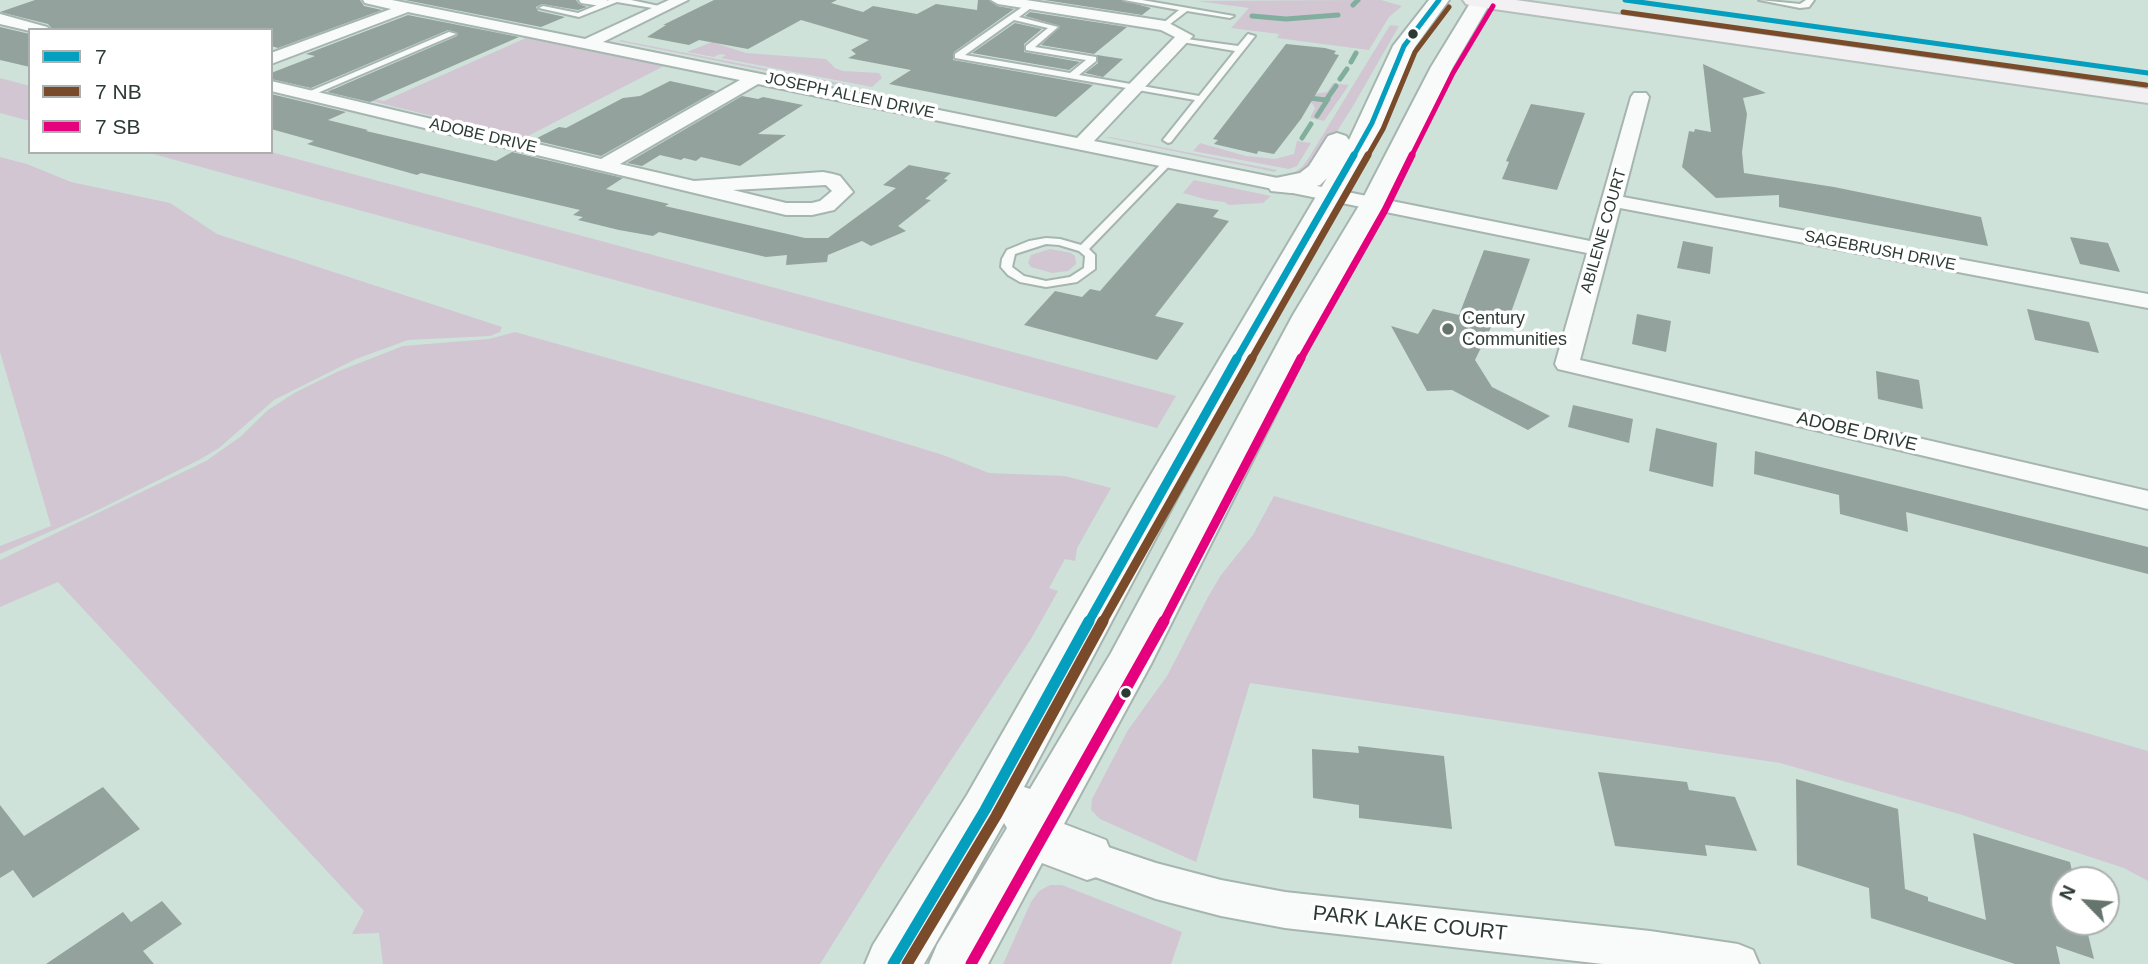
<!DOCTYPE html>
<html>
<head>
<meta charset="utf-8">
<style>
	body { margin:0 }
	#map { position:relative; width:2148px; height:964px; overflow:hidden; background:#cee2da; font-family:Helvetica,sans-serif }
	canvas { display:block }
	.legend { position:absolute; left:28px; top:28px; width:245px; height:126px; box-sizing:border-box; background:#fff; border:2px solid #abb0ae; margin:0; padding:9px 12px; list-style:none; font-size:21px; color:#2c3a34 }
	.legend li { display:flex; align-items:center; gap:14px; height:35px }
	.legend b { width:35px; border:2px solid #abb0ae }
	.north { position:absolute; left:2050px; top:866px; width:70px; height:70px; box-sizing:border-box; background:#fff; border:2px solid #abb0ae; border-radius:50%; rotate:295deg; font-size:19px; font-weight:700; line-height:28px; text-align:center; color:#2c3a34 }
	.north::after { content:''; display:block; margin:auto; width:24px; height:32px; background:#65756e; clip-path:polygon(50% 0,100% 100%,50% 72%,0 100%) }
</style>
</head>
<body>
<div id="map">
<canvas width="2148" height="964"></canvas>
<ul class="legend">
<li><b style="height:9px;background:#049ebf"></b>7</li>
<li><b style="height:9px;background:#7a4b2a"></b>7 NB</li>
<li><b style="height:9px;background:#e5007d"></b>7 SB</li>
</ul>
<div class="north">N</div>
</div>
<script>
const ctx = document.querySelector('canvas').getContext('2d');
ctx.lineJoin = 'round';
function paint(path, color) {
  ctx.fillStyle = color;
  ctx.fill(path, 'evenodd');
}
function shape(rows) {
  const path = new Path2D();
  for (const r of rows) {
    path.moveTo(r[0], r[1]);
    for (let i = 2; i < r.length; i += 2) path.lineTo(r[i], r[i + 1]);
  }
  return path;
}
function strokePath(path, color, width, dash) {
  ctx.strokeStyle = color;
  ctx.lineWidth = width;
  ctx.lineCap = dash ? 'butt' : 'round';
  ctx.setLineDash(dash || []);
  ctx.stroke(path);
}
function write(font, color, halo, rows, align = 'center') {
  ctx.font = font + ' Helvetica,sans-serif';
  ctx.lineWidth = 7;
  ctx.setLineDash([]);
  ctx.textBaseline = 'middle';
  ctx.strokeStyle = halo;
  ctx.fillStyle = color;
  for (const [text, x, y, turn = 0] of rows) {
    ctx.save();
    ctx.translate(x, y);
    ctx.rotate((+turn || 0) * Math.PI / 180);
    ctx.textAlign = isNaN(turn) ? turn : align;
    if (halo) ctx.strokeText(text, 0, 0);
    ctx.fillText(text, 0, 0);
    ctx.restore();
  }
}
paint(shape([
	[1356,0,1353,5,1360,0,1381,0,1402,6,1389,17,1369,50,1277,38,1279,34,1231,28,1249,8,1197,1],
	[1390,25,1399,26,1353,106,1322,155,1310,158,1318,160,1307,173,1291,175,1302,167,1308,159],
	[526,38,664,66,524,138,325,90,329,88,384,101],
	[622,40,625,41,845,84,842,86,618,41],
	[712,42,746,53,826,59,835,68,843,71,879,73,882,78,872,87,721,58,726,55,720,54,714,57,687,52],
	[0,78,30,86,30,121,0,113],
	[1333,83,1349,85,1324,121,1310,118,1315,108,1312,103,1250,91,1252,88,1308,95,1327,92],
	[1105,137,1110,137,1277,170,1275,172],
	[1297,141,1311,143,1297,166,1289,169,1193,151,1200,143,1246,156,1275,159,1294,154],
	[146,152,271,152,1176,396,1157,428],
	[0,157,27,164,71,182,170,203,217,234,502,327,500,332,490,336,408,340,356,359,274,400,219,448,199,460,96,511,0,554,0,546,51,526,0,352],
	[1194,180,1271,196,1263,203,1229,205,1224,202,1208,200,1183,193],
	[1050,249,1071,253,1075,256,1076,264,1068,271,1052,273,1031,267,1028,263,1031,255],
	[515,332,832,421,943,455,989,473,1065,476,1111,488,1077,548,1075,561,1065,559,1049,588,1058,591,1031,639,889,854,820,964,383,964,379,933,352,934,364,911,58,582,0,607,0,560,206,461,240,437,268,410,296,392,339,371,403,346,489,339],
	[1274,496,2148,751,2148,881,2124,868,1959,814,1780,763,1250,683,1196,862,1100,819,1091,810,1092,799,1128,730,1167,676,1208,597,1221,575,1253,535],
	[1050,885,1062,885,1182,932,1171,964,1003,964,1031,902,1039,891]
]), '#d1c6d2');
strokePath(shape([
	[1353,5,1358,0],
	[1252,16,1286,19,1338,15],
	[1351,62,1356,53],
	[1340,79,1347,69],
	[1301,97,1326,100,1336,86],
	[1317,116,1328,99],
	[1302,138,1311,124]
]), '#82ae9e', 5);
paint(shape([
	[35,0,360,0,364,6,382,10,278,48,271,46,271,30,53,30,48,24,0,12],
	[405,0,576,0,579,4,587,7,578,10,542,4,536,7,538,11,565,17,541,27],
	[714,0,837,0,831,3,863,12,873,6,917,14,936,4,977,10,978,0,989,0,997,6,1014,9,954,52,953,60,1093,85,1056,117,889,84,911,70,848,58,856,54,851,50,869,40,801,20,748,49,699,40,689,45,647,37,666,25,663,25],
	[1044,0,1121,0,1151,8,1142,15],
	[1030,12,1127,27,1094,54,1041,45,1060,26,1025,16],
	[408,15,519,37,370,102,327,92,457,36,458,33,448,30,311,88,271,79,271,73,315,56,306,54],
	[1015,23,1042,29,1024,44,1024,52,1080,62,1069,70,972,53],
	[0,27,30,34,30,67,0,60],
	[1286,44,1325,48,1336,51,1334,54,1339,55,1301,119,1274,154,1258,151,1257,154,1214,144,1218,140,1213,139],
	[1097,55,1123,59,1103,77,1085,73,1098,63],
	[1703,64,1766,93,1743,98,1747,114,1742,152,1744,173,1834,187,1981,217,1988,246,1779,207,1779,195,1716,198,1682,167,1689,131,1694,132,1695,129,1711,132],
	[670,81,716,91,601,156,533,140,559,127,566,128,623,98,640,96],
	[271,94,346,112,328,120,368,130,366,131,496,161,512,152,623,178,606,189,669,204,665,206,805,238,828,238,896,188,883,185,909,165,951,173,944,179,948,180,925,199,931,200,898,226,906,231,871,246,862,241,828,255,827,262,786,265,787,255,766,257,659,232,653,236,619,230,578,220,583,217,573,215,580,210,421,173,417,175,307,144,314,141,271,129],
	[742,96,758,99,763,97,803,105,758,134,786,135,740,166,701,157,696,161,684,158,681,160,660,155,642,166,627,163],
	[1531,104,1585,113,1557,190,1502,179,1509,162,1506,161],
	[1177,203,1219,210,1213,217,1229,221,1155,316,1184,323,1157,360,1024,325,1055,291,1082,297,1090,289,1100,291],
	[2070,237,2108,243,2120,272,2080,264],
	[1683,241,1713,247,1710,274,1677,268],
	[1484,250,1530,259,1509,318,1497,315,1475,360,1492,387,1550,416,1528,430,1452,390,1427,391,1391,326,1418,334,1433,309,1459,315],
	[2027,309,2089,322,2099,353,2035,340],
	[1637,314,1671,321,1666,352,1632,344],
	[1876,371,1919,380,1923,409,1878,399],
	[1573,405,1633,419,1629,443,1568,427],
	[1656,428,1717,443,1713,487,1649,471],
	[1755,451,2148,547,2148,574,1906,512,1908,532,1840,514,1839,495,1754,474],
	[1358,746,1444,756,1452,829,1359,818,1359,805,1313,798,1312,749,1359,753],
	[1598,772,1687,782,1689,790,1735,797,1757,851,1705,845,1707,856,1615,846],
	[1796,779,1898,809,1905,889,1928,897,1928,901,1986,920,1973,833,2070,862,2074,880,2064,880,2064,922,2085,922,2094,959,2056,946,2060,964,2015,964,1871,918,1869,888,1797,865],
	[103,787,140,829,33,898,13,870,0,878,0,805,24,836],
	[162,901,182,924,143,951,154,964,46,964,123,912,131,922]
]), '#93a29c');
const lane = shape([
	[609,0,631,0,668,8,664,10,617,2,579,17,539,8,543,6,578,13,609,0],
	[1124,0,1142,0,1234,16,1230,18,1187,11,1165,28,1161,26,1162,24,1179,10,1124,0],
	[1759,0,1800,4,1806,0,1814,0,1809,7,1800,8,1759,0],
	[1028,3,1035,5,1019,17,1058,27,1035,47,1096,57,1096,61,1079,75,1199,96,1235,51,1182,42,1178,40,1179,38,1238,46,1248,34,1255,36,1171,142,1168,143,1163,140,1195,100,955,58,955,54,1028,3],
	[1014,20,1048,28,1026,46,1026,50,1086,60,1070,73,965,55,1014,20],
	[449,32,456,34,308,97,301,95,449,32],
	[1165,160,1173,162,1089,249,1095,255,1095,269,1077,282,1046,287,1020,282,1008,275,1001,267,1002,259,1007,250,1029,241,1046,238,1060,239,1081,245,1165,160],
	[1046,244,1059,245,1079,251,1085,256,1084,268,1070,277,1046,281,1024,276,1012,267,1015,254,1046,244]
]);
const street = shape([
	[363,0,392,0,585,39,669,0,688,0,603,42,1077,138,1175,37,1161,30,998,4,991,0,1026,0,1165,21,1193,36,1094,141,1590,241,1631,97,1634,93,1646,93,1649,97,1623,197,2148,294,2148,308,1620,208,1580,360,2148,491,2148,509,1558,369,1555,364,1587,253,758,84,620,164,694,181,823,172,833,174,840,176,853,192,834,210,812,215,786,215,271,91,271,81,601,159,740,80,408,12,271,64,271,53,391,9,365,3,363,0],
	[826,185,832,191,820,201,812,203,786,203,733,190,826,185],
	[579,0,607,0,608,2,601,6,581,3,579,0],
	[0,14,47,27,50,30,30,31,0,24,0,14],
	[1087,840,1156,863,1221,880,1285,892,1650,931,1738,944,1753,950,1759,964,1603,964,1285,928,1221,916,1156,899,1073,869,1068,857,1073,845,1087,840]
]);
const secondary = shape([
	[1429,0,1449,0,1415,47,1384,123,1177,498,1024,787,1030,789,1111,653,1293,315,1360,204,1431,67,1472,0,1492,0,1453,67,1388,204,1325,315,1151,664,1064,824,1106,840,1113,857,1106,874,1087,880,1042,863,988,964,929,964,937,945,1007,828,1004,823,924,964,865,964,873,945,967,795,1137,498,1327,178,1320,185,1291,193,1271,191,1267,185,1271,179,1300,173,1309,166,1328,136,1337,133,1346,136,1349,140,1393,46,1429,0]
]);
const primary = shape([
	[1463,0,1516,0,2148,89,2148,103,1473,6,1466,4,1463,0]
]);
strokePath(lane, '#a6b5af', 4);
strokePath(street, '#a6b5af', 4);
strokePath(secondary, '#a6b5af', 4);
strokePath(primary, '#b4beba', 4);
paint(lane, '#f8fbf9');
paint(street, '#f8fbf9');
paint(secondary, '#f8fbf9');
paint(primary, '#f2f0f3');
strokePath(shape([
	[1625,0,2148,73],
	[1353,157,1372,123,1404,46,1439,0]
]), '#049ebf', 5);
strokePath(shape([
	[1236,360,1354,155]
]), '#049ebf', 7);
strokePath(shape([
	[1088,623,1237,358]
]), '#049ebf', 9);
strokePath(shape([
	[893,964,985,810,1089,621]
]), '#049ebf', 11);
strokePath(shape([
	[1623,12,2146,85],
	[1367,157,1383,129,1415,52,1449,7]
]), '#7a4b2a', 5);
strokePath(shape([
	[1251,360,1368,155]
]), '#7a4b2a', 7);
strokePath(shape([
	[1102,623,1252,358]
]), '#7a4b2a', 9);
strokePath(shape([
	[907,964,996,816,1103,621]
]), '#7a4b2a', 11);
strokePath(shape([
	[1411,157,1453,73,1493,6]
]), '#e5007d', 5);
strokePath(shape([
	[1300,360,1385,210,1412,155]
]), '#e5007d', 7);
strokePath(shape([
	[1163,623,1301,358]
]), '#e5007d', 9);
strokePath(shape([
	[971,964,1164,621]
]), '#e5007d', 11);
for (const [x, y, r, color] of [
	[1413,34,6,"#2c3a34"],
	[1448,329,7,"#65756e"],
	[1126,693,6,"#2c3a34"]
]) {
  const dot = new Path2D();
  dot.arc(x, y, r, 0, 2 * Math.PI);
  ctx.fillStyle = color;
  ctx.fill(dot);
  strokePath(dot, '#fff', 2.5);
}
write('16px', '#2c3a34', '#fff', [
	["JOSEPH ALLEN DRIVE",850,96,12],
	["ADOBE DRIVE",483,136,13],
	["ABILENE COURT",1604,231,-74],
	["SAGEBRUSH DRIVE",1880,251,11]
]);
write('18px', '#2c3a34', '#fff', [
	["Century",1462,319],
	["Communities",1462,340]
], 'left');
write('18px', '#2c3a34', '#fff', [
	["ADOBE DRIVE",1857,432,13]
]);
write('21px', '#2c3a34', '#fff', [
	["PARK LAKE COURT",1410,924,6]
]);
</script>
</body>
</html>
